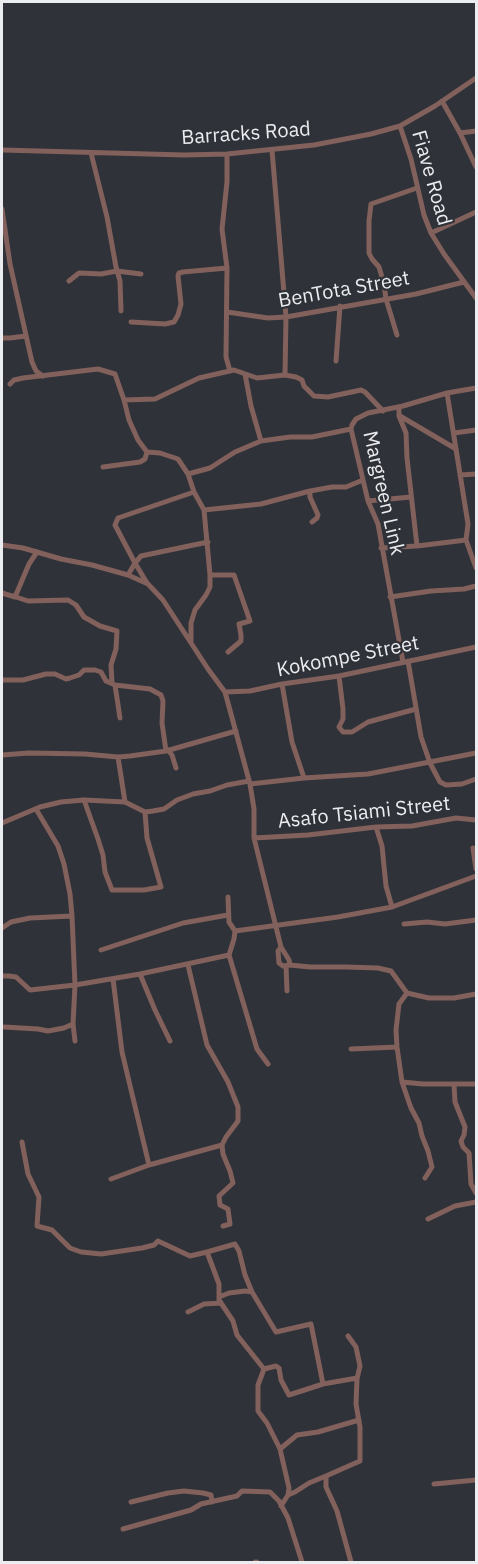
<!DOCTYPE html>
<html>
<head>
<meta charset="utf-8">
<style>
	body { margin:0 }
	#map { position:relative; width:478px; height:1564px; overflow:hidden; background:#2f3238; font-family:"IBM Plex Sans",sans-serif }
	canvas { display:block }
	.frame { position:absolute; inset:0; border:3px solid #ebecf0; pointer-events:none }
</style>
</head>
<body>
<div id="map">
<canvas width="478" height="1564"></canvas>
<div class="frame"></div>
</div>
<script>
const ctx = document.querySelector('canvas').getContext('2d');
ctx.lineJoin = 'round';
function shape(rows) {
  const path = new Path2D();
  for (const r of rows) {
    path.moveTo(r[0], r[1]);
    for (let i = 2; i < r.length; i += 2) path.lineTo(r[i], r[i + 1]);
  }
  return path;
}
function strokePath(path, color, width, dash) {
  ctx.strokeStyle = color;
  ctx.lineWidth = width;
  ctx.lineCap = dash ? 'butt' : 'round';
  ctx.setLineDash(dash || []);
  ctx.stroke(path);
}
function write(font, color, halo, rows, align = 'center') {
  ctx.font = font + ' "IBM Plex Sans",sans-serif';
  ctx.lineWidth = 4.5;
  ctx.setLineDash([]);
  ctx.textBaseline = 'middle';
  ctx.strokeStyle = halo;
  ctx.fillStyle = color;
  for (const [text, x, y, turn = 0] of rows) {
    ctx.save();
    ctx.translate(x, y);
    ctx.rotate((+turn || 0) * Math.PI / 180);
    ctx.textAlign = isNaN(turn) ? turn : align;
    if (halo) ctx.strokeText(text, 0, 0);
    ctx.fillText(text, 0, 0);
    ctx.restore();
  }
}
strokePath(shape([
	[442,101,460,133,476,167],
	[400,126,411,159,424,215,431,233,444,254,476,298],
	[460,133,476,131],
	[2,150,184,155,227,154,314,145,371,134,400,126,435,106,476,78],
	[272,150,286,317,285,375],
	[91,153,107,217,116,267,120,281,121,311],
	[227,154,227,182,222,229,227,268,226,357,230,371],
	[2,209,10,264,32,362,36,371,43,376],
	[431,233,476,212],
	[69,281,79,273,101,274,117,271,141,274],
	[227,312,268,318,286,317,416,294,464,282],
	[131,322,165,324,174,322,178,315,181,304,178,276,179,273,183,272,227,268],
	[397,335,386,299,384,284,379,267,372,259,369,253,369,221,371,204,417,188],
	[2,338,10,338,26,336],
	[336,361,340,306],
	[245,374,251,406,261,441],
	[10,384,14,380,23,378,98,369,115,374,124,400],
	[447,393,468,524,466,540,476,568],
	[399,407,399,416,406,433,407,458,417,546],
	[400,416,456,449],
	[454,433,476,430],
	[103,467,140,462,145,459,147,452],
	[188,474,210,468,235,452,261,441,290,437,312,437,351,429],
	[460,475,476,474],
	[310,491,310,497,318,515,317,518,312,522],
	[368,501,411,497],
	[204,510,261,504,310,491,332,487,346,487,363,480],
	[2,545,23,548,61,559,92,565,128,575,148,584,163,600,208,669,225,692,250,784,254,809,254,838,281,947,289,960,290,965,310,967,346,967,378,968,391,971,407,993,429,998,454,998,476,994],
	[381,548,417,546,466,540],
	[128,575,135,563,141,556,208,542],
	[210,575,234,575,250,621,239,624,241,635,241,641,228,652],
	[147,583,135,563,115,525,118,518,194,492],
	[2,593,15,597,29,564,37,552],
	[13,596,28,601,68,600,76,605,84,617,100,626,117,631,116,649,111,665,112,683],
	[390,597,431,591,464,589,476,586],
	[191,641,191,623,195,610,206,595,210,587,210,575,204,510,194,492,188,474,178,459,160,453,147,452,138,440,129,420,124,400,155,399,199,378,234,370,257,378,285,375,296,377,302,380,304,386,314,396,328,397,361,390,365,392,383,411],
	[408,661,421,737,430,763,440,782,446,785,462,784,476,779],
	[403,662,378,524,368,501,351,429,352,425,356,419,368,413,403,406,447,393,476,388],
	[339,676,343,709,343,719,339,727,343,732,352,732,368,722,416,709],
	[2,680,23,680,46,674,55,674,66,679,70,678,79,675,84,670,95,670,101,672,106,681,115,685,150,689,161,695,163,701,162,723,166,751],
	[282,684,292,742,304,778],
	[115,685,120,718],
	[225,692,250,691,282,684,339,676,476,647],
	[168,750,172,755,176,768],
	[2,755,29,753,85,754,118,757,130,756,166,751,236,731],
	[118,757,125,802],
	[250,784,304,778,368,774,476,753],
	[84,800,98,839,103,855,105,872,112,890,144,890,161,887,147,838,145,812],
	[36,809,58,846,64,864,70,894,72,916,75,985,73,1024,75,1041],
	[2,823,40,807,61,802,84,800,125,802,145,812,153,811,164,809,177,800,193,794,210,791,227,785,249,781],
	[376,827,382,846,386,886,392,907],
	[254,838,308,835,376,827,412,826,456,818,476,820],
	[473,848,476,869],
	[404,924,427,922,445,924,476,920],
	[2,928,11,922,30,918,72,916],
	[235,931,338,917,392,907,476,876],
	[281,947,278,951,279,963,283,966,290,965],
	[101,950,183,923,228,915],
	[229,955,257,1049,268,1064],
	[188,965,207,1045,228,1082,238,1107,238,1121,226,1137,222,1145,223,1154,230,1171,233,1183,219,1196,220,1205,228,1209,230,1224,223,1226],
	[286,966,287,991],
	[140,974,155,1010,170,1041],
	[2,976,9,976,16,977,30,990,75,985,140,974,229,955,234,939,235,931,229,922,228,897],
	[113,979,122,1052,149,1165],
	[407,993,399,1004,396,1030,397,1047,402,1082,411,1108,419,1123,422,1136,428,1151,432,1167,425,1178],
	[4,1027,38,1029,48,1031,64,1028,73,1024],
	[351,1049,397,1047],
	[402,1082,423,1084,476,1084],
	[454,1085,455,1102,465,1127,464,1135,461,1141,463,1147,469,1153,471,1184,476,1193],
	[22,1142,28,1174,39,1197,37,1226,52,1230,70,1248,81,1252,101,1254,142,1248,154,1245,158,1241,190,1256,207,1252,219,1284,219,1300,233,1321,237,1335,264,1369,258,1385,258,1411,267,1423,280,1449,289,1488,288,1495],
	[111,1179,149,1165,222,1145],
	[428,1219,455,1206,476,1202],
	[207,1252,235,1244,239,1251,245,1275,252,1292,276,1332,311,1324,323,1384,289,1395,281,1380,279,1368,276,1366,264,1369],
	[219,1297,229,1293,245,1291,252,1292],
	[188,1312,204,1304,221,1303],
	[348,1336,356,1347,360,1366,357,1379,356,1404,360,1427,360,1461,326,1476,326,1487,337,1511,351,1562],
	[323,1384,357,1378],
	[280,1449,297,1435,318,1432,359,1420],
	[434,1484,476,1480],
	[131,1502,168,1493,184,1491,203,1493,211,1495,212,1502],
	[281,1506,288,1495,295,1492,309,1483,326,1476],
	[123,1529,191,1510,201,1504,237,1496,242,1491,270,1492,279,1501,288,1518,302,1562],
	[255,1562,257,1562]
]), '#82605b', 5);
write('20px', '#ebecf0', '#2f3238', [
	["Barracks Road",246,134,-4],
	["Fiave Road",431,178,74],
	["BenTota Street",344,290,-10],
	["Margreen Link",383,493,77],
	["Kokompe Street",348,657,-11],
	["Asafo Tsiami Street",364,813,-6]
]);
</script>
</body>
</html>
